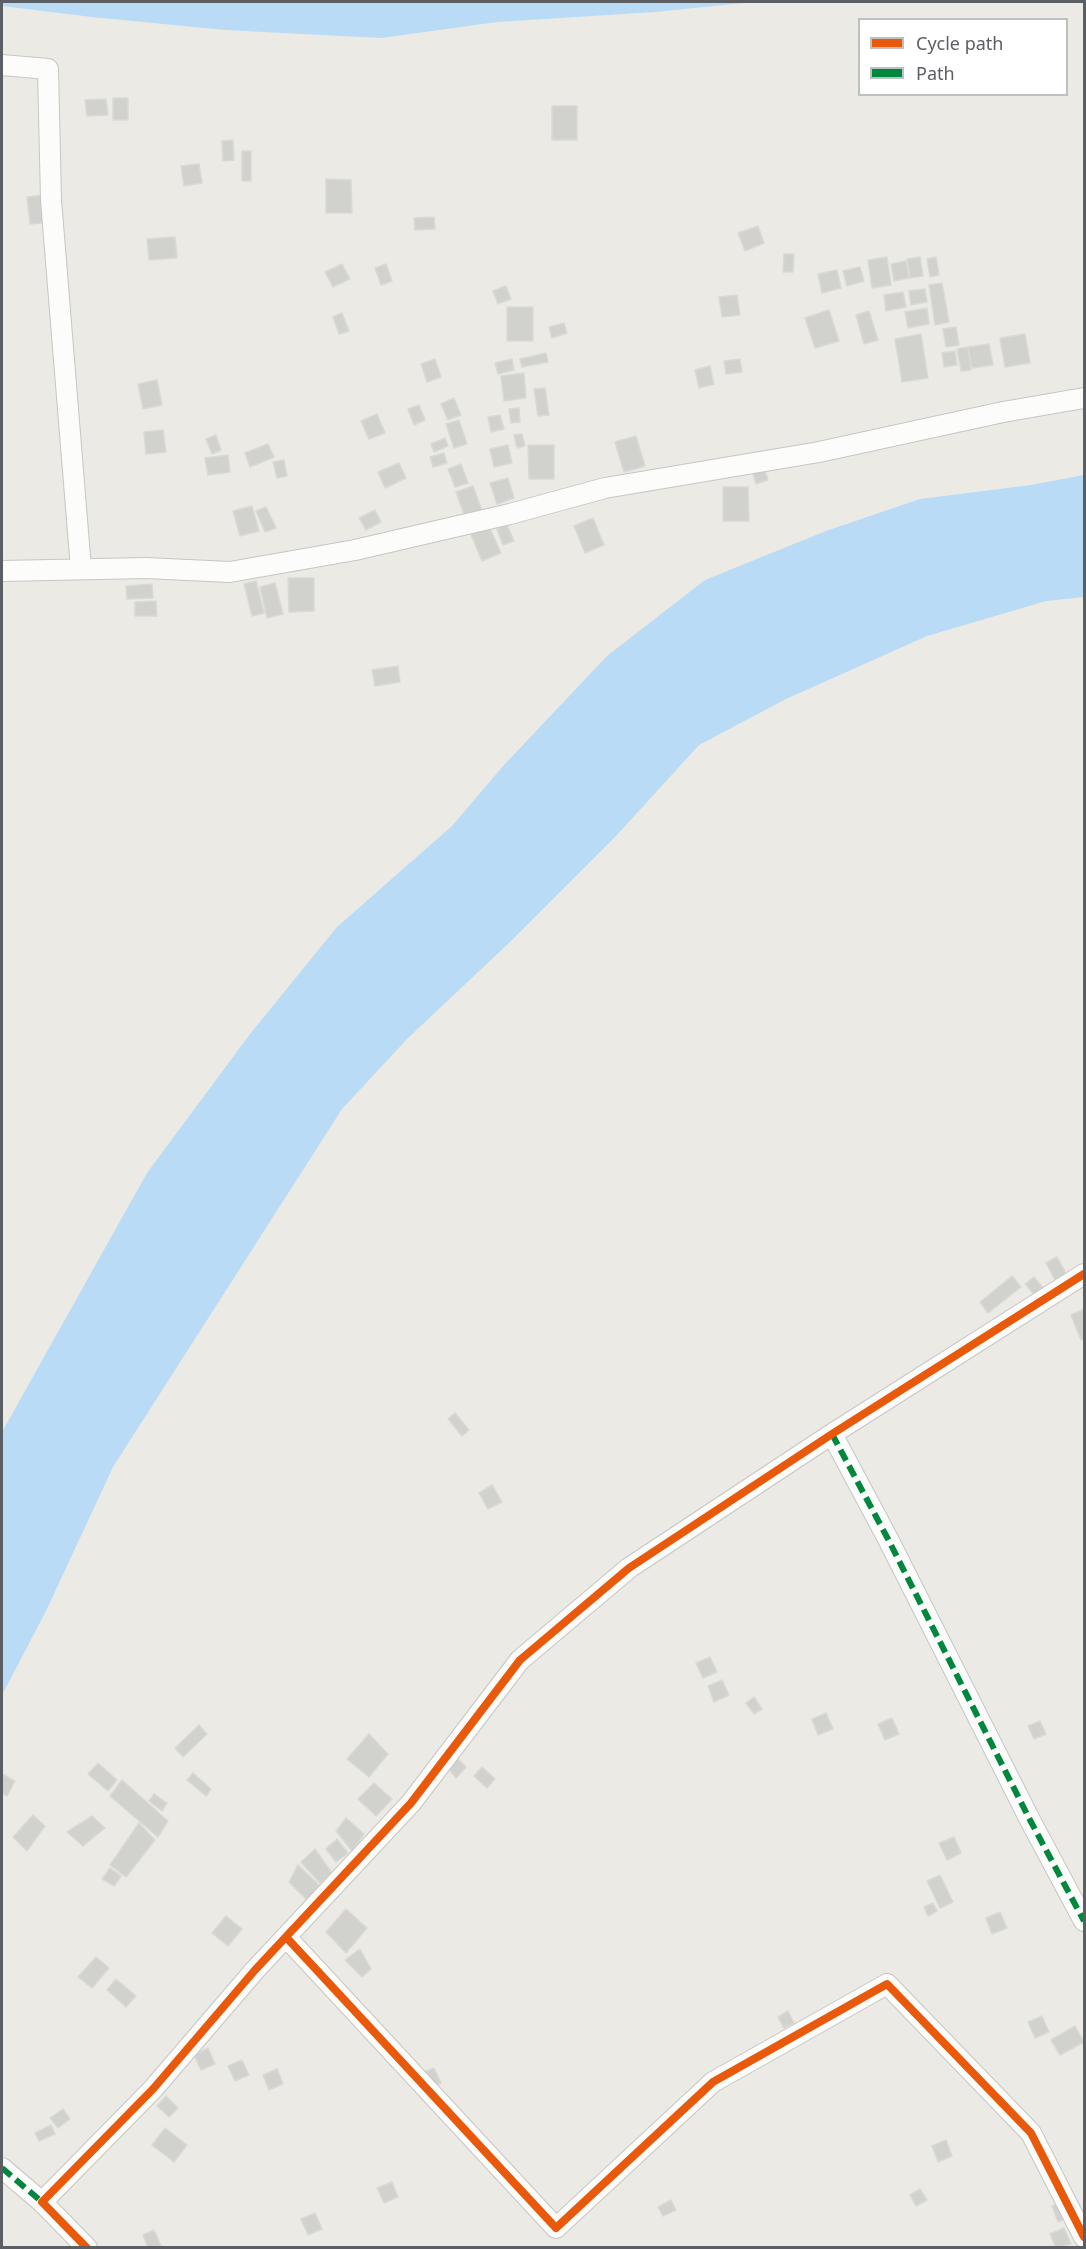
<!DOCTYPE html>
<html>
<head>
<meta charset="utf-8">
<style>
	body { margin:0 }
	#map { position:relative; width:1086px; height:2249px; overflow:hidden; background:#ebeae5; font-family:"Noto Sans",sans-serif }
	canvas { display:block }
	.frame { position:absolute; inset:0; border:3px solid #5b5e63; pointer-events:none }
	.legend { position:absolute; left:858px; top:18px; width:210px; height:78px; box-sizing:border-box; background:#fff; border:2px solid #bdbfc1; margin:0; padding:8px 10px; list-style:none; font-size:18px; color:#5b5e63 }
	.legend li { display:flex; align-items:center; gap:12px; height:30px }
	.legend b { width:30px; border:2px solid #bdbfc1 }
</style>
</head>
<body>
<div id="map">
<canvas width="1086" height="2249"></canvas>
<div class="frame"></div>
<ul class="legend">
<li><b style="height:8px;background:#e8590c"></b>Cycle path</li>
<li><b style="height:8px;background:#00873e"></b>Path</li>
</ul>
</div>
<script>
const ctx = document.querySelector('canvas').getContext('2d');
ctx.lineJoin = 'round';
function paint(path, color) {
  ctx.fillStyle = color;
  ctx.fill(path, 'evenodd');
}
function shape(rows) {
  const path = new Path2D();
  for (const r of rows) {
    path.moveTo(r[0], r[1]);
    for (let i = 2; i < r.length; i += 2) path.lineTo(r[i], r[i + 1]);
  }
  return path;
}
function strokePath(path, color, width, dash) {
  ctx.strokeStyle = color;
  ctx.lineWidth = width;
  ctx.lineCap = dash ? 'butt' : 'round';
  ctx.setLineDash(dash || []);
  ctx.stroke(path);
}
paint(shape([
	[2,2,754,2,655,12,497,22,381,38,225,30,92,17,2,6],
	[1084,475,1084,597,1046,601,927,636,786,699,699,745,616,836,510,942,408,1038,342,1109,113,1467,46,1611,2,1695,2,1432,147,1173,250,1034,337,927,452,826,504,765,607,656,705,580,826,531,920,499,1031,485]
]), '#b9dbf5');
const building = shape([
	[113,98,128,98,128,120,113,120,113,98],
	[106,99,108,115,87,116,85,100,106,99],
	[552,106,577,106,577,140,552,140,552,106],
	[233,140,234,160,223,161,222,141,233,140],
	[242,151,251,151,251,181,242,181,242,151],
	[199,164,202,183,184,186,181,166,199,164],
	[326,179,351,180,352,213,326,213,326,179],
	[46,195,49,222,30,224,27,197,46,195],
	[434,217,435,229,415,230,414,218,434,217],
	[758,226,764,243,745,251,738,233,758,226],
	[175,237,177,258,149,260,147,239,175,237],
	[784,254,794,254,793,272,783,272,784,254],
	[887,257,891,285,872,288,868,260,887,257],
	[920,257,923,276,910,278,907,259,920,257],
	[936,257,939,275,930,277,927,259,936,257],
	[906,261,909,278,894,281,891,264,906,261],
	[342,264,350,279,333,287,325,272,342,264],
	[386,264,392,281,381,285,375,268,386,264],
	[860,267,864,281,847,286,843,271,860,267],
	[837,270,841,288,822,293,818,274,837,270],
	[942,283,949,322,935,325,929,285,942,283],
	[506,286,511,299,498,304,493,291,506,286],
	[925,289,927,302,911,305,909,291,925,289],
	[903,292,906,307,886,311,884,295,903,292],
	[737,295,740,315,722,317,719,297,737,295],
	[507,307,533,307,533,341,507,341,507,307],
	[927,308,929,324,908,328,905,312,927,308],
	[829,310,839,341,815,348,805,318,829,310],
	[869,311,878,340,864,344,856,315,869,311],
	[342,313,349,331,339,334,333,317,342,313],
	[564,323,567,333,552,338,549,327,564,323],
	[956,327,959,345,946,347,943,329,956,327],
	[921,334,928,378,902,382,895,339,921,334],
	[1025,334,1030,363,1005,367,1000,338,1025,334],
	[989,344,993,365,972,368,968,347,989,344],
	[968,347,971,370,961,371,957,349,968,347],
	[955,351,957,365,944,367,942,353,955,351],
	[546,353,548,362,522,367,520,359,546,353],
	[435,359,441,377,427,382,421,364,435,359],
	[512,359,514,370,498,374,495,363,512,359],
	[740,359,742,372,726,374,724,361,740,359],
	[710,366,714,384,699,388,695,370,710,366],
	[524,373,526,398,504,401,501,376,524,373],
	[157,380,162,405,143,409,138,384,157,380],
	[545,388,549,415,538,416,534,389,545,388],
	[454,398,461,415,448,420,441,404,454,398],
	[419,405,425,420,414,425,408,409,419,405],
	[519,408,520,422,511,423,509,409,519,408],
	[377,414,385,433,369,439,361,421,377,414],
	[500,415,504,429,491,432,488,417,500,415],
	[459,420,467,444,454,448,446,424,459,420],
	[163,430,166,452,146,454,144,432,163,430],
	[522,434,525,446,517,448,514,435,522,434],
	[216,435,221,450,212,454,206,439,216,435],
	[636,436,645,466,624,472,615,442,636,436],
	[445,438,448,446,434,452,431,444,445,438],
	[268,444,274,457,250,467,245,453,268,444],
	[508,445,512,463,494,467,490,449,508,445],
	[528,445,554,445,554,479,529,479,528,445],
	[444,453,447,463,433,467,430,457,444,453],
	[228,455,230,472,208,475,205,458,228,455],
	[284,460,287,476,277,478,273,462,284,460],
	[399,463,406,478,385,488,378,472,399,463],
	[461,464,468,483,455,487,448,469,461,464],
	[764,468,768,480,756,484,752,471,764,468],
	[508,478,514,498,497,504,490,483,508,478],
	[473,486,482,511,465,517,456,492,473,486],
	[723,487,748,487,749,521,723,521,723,487],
	[252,506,259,531,240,536,233,511,252,506],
	[266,507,276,528,265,532,256,511,266,507],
	[375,510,381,522,366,530,359,518,375,510],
	[593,518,604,545,585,553,574,526,593,518],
	[488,524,501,553,482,561,470,532,488,524],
	[507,525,514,541,503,545,497,529,507,525],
	[288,578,314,578,314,611,289,612,288,578],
	[256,581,264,613,252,616,244,584,256,581],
	[275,583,283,614,267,618,260,587,275,583],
	[152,584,153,598,127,599,126,586,152,584],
	[156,601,157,616,135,616,135,602,156,601],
	[398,666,400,682,375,686,372,670,398,666],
	[1057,1257,1068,1277,1057,1284,1046,1263,1057,1257],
	[1012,1276,1021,1287,988,1313,980,1302,1012,1276],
	[1034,1277,1045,1290,1037,1298,1025,1284,1034,1277],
	[1084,1309,1084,1338,1081,1340,1071,1315,1084,1309],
	[455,1413,469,1430,462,1436,448,1419,455,1413],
	[492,1485,502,1502,488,1509,479,1493,492,1485],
	[710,1657,717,1672,703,1678,696,1663,710,1657],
	[722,1680,729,1695,714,1702,708,1686,722,1680],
	[754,1697,762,1709,754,1714,746,1703,754,1697],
	[826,1713,833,1729,818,1735,812,1719,826,1713],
	[892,1718,899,1734,885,1740,878,1724,892,1718],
	[1040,1721,1046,1734,1034,1739,1028,1726,1040,1721],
	[199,1725,207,1734,183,1757,175,1748,199,1725],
	[369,1734,388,1754,369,1777,347,1759,369,1734],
	[452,1753,466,1767,456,1778,444,1763,452,1753],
	[98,1763,117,1780,108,1791,88,1774,98,1763],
	[482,1767,495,1779,487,1788,474,1776,482,1767],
	[193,1773,211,1789,206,1796,187,1780,193,1773],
	[2,1774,15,1781,7,1796,2,1793,2,1774],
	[122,1780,168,1821,158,1837,110,1796,122,1780],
	[374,1783,392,1799,376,1816,358,1799,374,1783],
	[154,1794,167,1803,162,1811,149,1801,154,1794],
	[33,1815,45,1826,27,1851,13,1837,33,1815],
	[92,1816,105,1828,83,1846,67,1832,92,1816],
	[346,1818,364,1834,352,1851,336,1831,346,1818],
	[139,1823,155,1840,126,1877,110,1865,139,1823],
	[954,1837,961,1853,947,1860,939,1843,954,1837],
	[337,1839,348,1853,336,1862,326,1849,337,1839],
	[315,1849,332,1873,320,1883,301,1862,315,1849],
	[298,1865,319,1885,308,1901,289,1882,298,1865],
	[110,1868,121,1876,114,1886,102,1879,110,1868],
	[940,1875,953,1902,940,1908,927,1881,940,1875],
	[933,1903,937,1911,928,1916,924,1907,933,1903],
	[346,1909,367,1928,346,1953,326,1932,346,1909],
	[1000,1912,1007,1928,992,1934,986,1918,1000,1912],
	[226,1916,242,1929,228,1946,212,1933,226,1916],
	[360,1949,371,1969,362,1977,345,1960,360,1949],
	[96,1957,109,1968,92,1988,78,1977,96,1957],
	[116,1979,136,1996,126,2007,107,1990,116,1979],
	[788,2011,794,2023,784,2028,778,2017,788,2011],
	[1042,2016,1049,2032,1035,2038,1028,2022,1042,2016],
	[1075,2026,1084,2042,1060,2055,1051,2040,1075,2026],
	[208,2048,215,2064,201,2070,194,2055,208,2048],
	[242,2060,249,2075,235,2081,228,2066,242,2060],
	[434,2068,441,2083,427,2089,420,2074,434,2068],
	[277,2069,283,2084,269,2090,263,2075,277,2069],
	[166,2096,178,2108,169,2117,157,2106,166,2096],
	[63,2109,70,2119,58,2128,50,2118,63,2109],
	[51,2125,55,2134,39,2141,35,2133,51,2125],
	[165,2128,187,2145,174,2162,152,2145,165,2128],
	[946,2140,952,2156,938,2162,932,2146,946,2140],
	[392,2182,398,2197,384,2203,377,2188,392,2182],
	[920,2189,927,2200,916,2206,910,2195,920,2189],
	[671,2200,676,2210,663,2216,658,2207,671,2200],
	[1066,2201,1072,2216,1058,2222,1052,2206,1066,2201],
	[315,2213,322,2229,308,2235,301,2219,315,2213],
	[1064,2228,1071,2244,1056,2248,1050,2234,1064,2228],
	[154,2230,162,2248,148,2248,143,2235,154,2230]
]);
paint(building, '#d1d1ce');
strokePath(building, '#dad9d4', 1.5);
const street = shape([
	[2,65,48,69,51,200,81,569],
	[2,571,146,568,230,572,355,550,510,514,605,488,819,452,1003,412,1084,398],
	[832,1434,888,1539,1030,1820,1084,1921],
	[286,1937,556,2228,713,2082,887,1984,1031,2133,1084,2237],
	[2,2168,42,2202],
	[87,2248,42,2202,153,2089,255,1970,411,1803,520,1660,629,1568,832,1434,1084,1274]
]);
strokePath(street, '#c6c6c6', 22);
strokePath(street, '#fcfcfb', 20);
strokePath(shape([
	[832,1434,888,1539,1030,1820,1084,1921],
	[2,2168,42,2202]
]), '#00873e', 6, [12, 6]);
strokePath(shape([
	[286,1937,556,2228,713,2082,887,1984,1031,2133,1084,2237],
	[87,2248,42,2202,153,2089,255,1970,411,1803,520,1660,629,1568,832,1434,1084,1274]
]), '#e8590c', 8);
</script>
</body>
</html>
